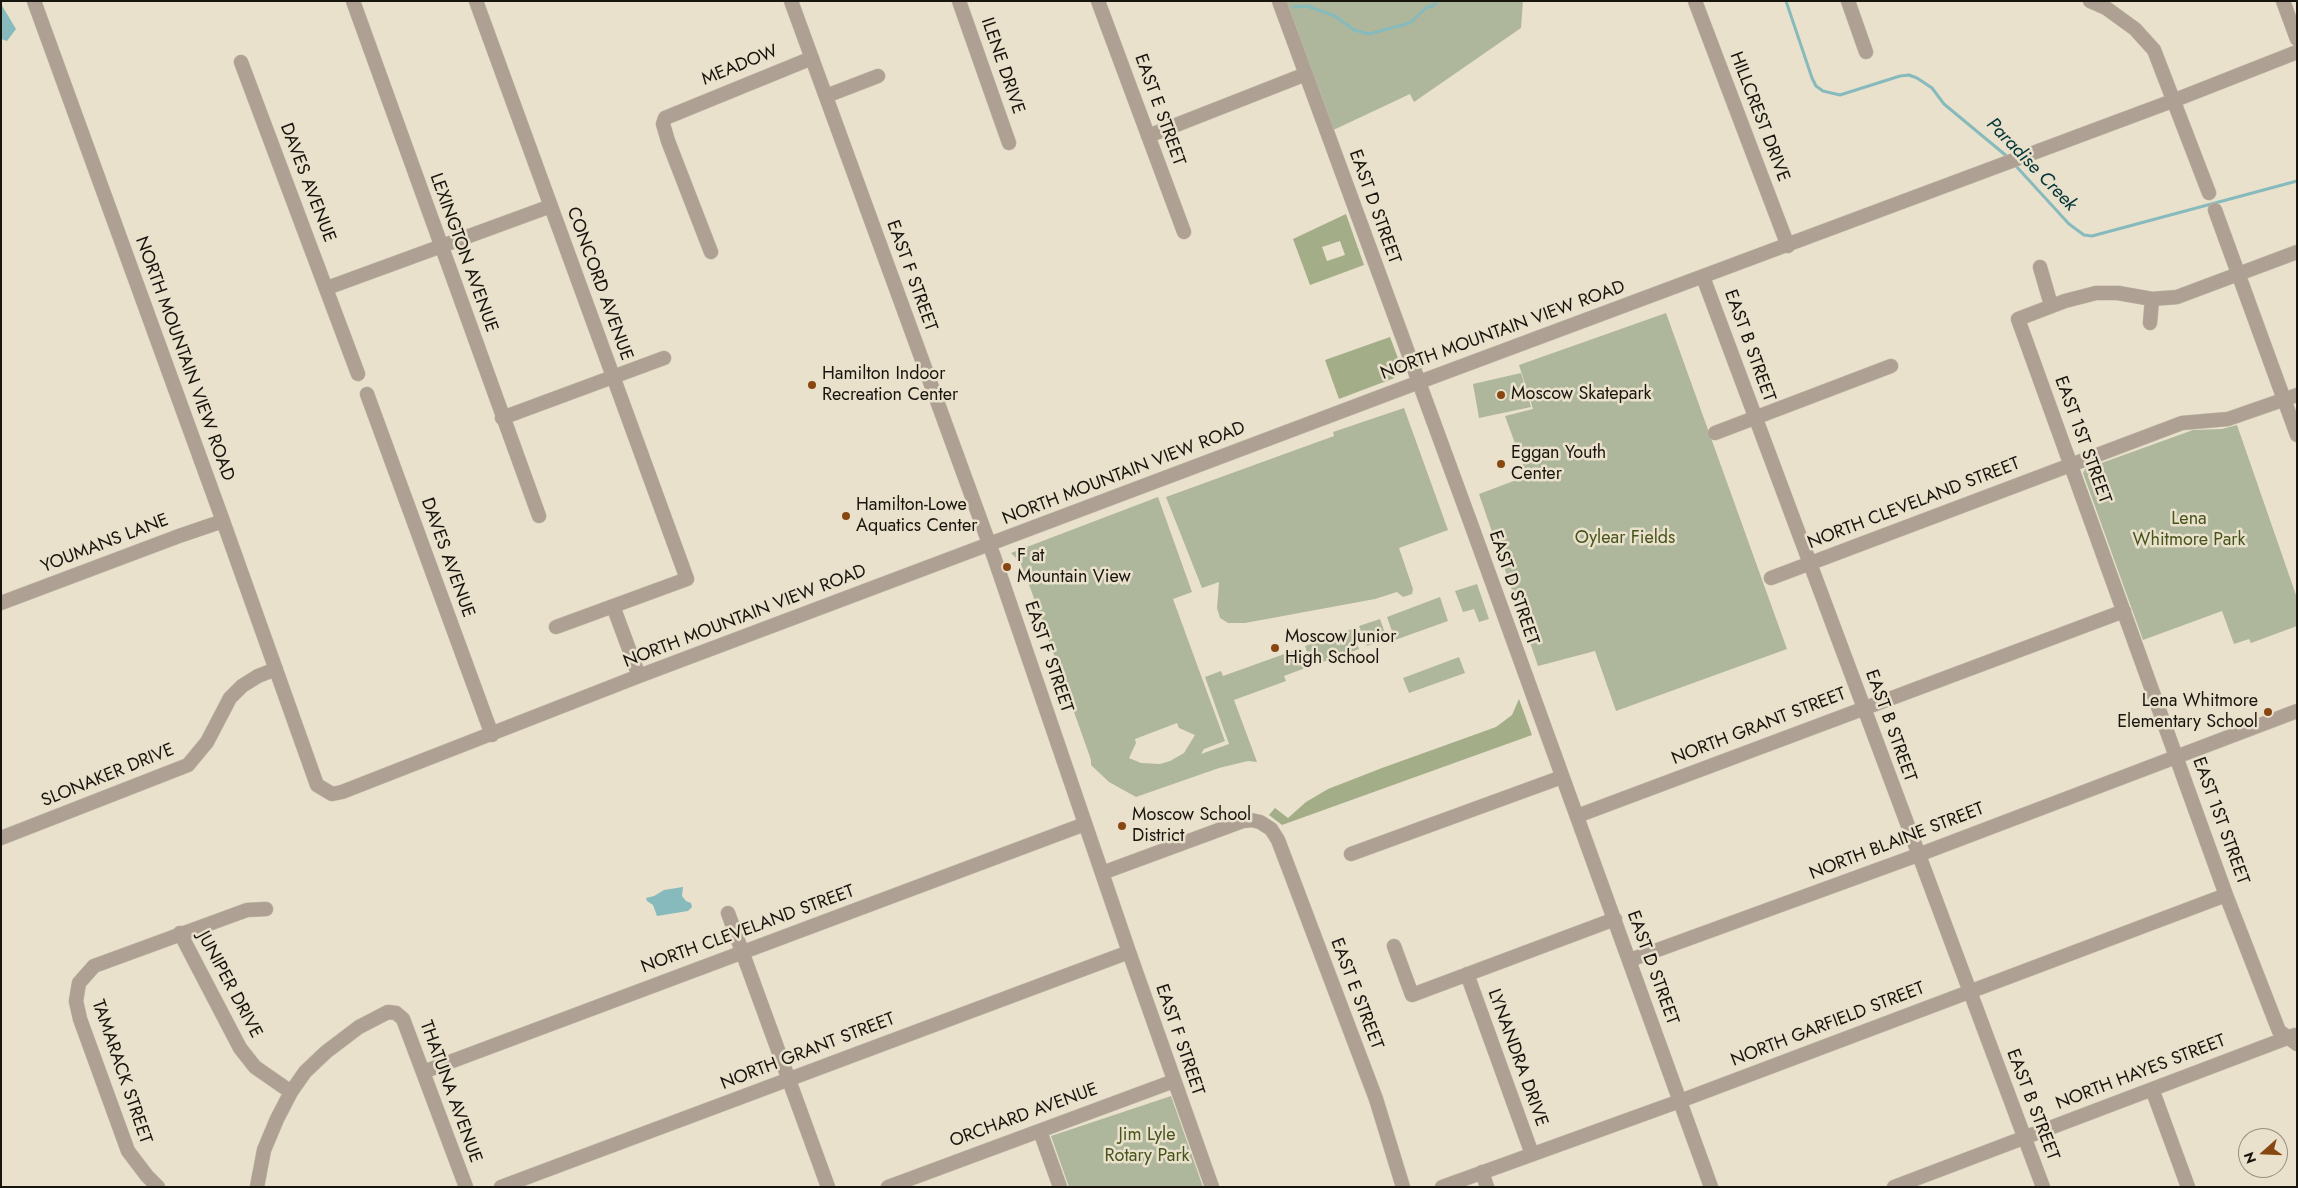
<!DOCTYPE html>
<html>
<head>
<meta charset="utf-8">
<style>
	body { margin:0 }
	#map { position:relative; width:2298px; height:1188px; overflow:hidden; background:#eae1cc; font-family:Jost,sans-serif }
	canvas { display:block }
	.frame { position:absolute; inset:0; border:2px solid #18150e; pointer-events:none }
	.north { position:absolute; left:2238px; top:1128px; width:50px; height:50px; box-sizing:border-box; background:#eae1cc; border:1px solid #968f80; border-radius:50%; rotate:250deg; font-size:14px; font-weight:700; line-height:20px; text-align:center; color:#18150e }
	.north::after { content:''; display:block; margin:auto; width:18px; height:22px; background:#884710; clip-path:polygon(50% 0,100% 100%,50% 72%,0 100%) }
</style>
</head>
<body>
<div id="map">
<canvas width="2298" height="1188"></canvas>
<div class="frame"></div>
<div class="north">N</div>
</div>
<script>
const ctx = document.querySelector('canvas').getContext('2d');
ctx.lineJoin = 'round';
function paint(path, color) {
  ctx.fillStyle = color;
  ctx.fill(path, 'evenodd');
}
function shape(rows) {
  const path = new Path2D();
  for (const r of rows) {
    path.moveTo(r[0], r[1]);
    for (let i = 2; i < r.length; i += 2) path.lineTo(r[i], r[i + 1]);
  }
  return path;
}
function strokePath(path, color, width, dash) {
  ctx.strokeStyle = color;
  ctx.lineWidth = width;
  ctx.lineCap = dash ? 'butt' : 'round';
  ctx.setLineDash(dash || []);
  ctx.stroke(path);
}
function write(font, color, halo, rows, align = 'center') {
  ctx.font = font + ' Jost,sans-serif';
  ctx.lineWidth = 5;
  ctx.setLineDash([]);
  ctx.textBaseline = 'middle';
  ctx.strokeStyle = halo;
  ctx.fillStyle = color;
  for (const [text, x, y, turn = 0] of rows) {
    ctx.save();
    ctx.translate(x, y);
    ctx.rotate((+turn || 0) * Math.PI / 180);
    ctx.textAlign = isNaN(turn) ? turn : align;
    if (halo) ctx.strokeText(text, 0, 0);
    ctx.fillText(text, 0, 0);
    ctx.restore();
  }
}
paint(shape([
	[1279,1,1523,1,1521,28,1414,102,1410,94,1327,133],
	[1666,313,1787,649,1616,711,1595,651,1538,666,1479,494,1527,476,1505,416,1533,409,1519,365],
	[1521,373,1531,407,1479,418,1473,384],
	[1404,408,1448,530,1399,548,1413,589,1412,594,1403,597,1397,592,1375,599,1245,623,1228,623,1220,618,1217,608,1219,582,1202,588,1166,497,1334,436,1333,432],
	[2237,425,2297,598,2297,626,2251,643,2249,639,2234,644,2222,611,2143,640,2083,473,2085,469,2193,430,2222,429],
	[1158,497,1192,592,1173,599,1225,741,1204,749,1201,754,1229,744,1205,677,1221,671,1223,676,1301,648,1308,667,1284,676,1286,681,1234,700,1257,762,1248,761,1219,768,1136,797,1109,782,1091,765,1091,760,1031,590,1020,562,1011,553],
	[1177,723,1179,728,1195,735,1184,753,1170,761,1160,764,1141,763,1129,758,1136,743,1135,739],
	[1477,584,1489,619,1479,622,1474,609,1463,612,1455,591],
	[1440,597,1448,621,1395,640,1387,617],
	[1380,619,1387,639,1367,646,1359,626],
	[1352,629,1359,649,1312,666,1305,646],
	[1459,657,1465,673,1409,693,1403,678],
	[1171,1096,1203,1187,1069,1187,1051,1136]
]), '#aeb79b');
paint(shape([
	[1346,214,1364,265,1310,285,1293,239],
	[1340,241,1345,255,1327,261,1322,247],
	[1390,337,1401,366,1397,377,1339,399,1325,360],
	[1519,699,1532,735,1282,825,1269,815,1275,808,1288,818,1306,802,1328,789,1382,768,1496,727,1512,715]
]), '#a3ae89');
paint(shape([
	[1,4,16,29,7,41,1,39],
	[683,887,682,896,686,901,691,903,692,907,688,911,657,916,653,905,647,901,646,898,654,896,664,890]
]), '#87babc');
strokePath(shape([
	[1786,1,1812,78,1816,86,1823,91,1840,95,1900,76,1909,75,1917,78,1932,88,1944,104,2009,158],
	[1294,7,1307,6,1335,16,1354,30,1369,34,1410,23,1427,7,1433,6,1437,1],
	[2015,165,2069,224,2084,235,2092,236,2297,181]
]), '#87babc', 3);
const minor = shape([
	[34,1,223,521,317,785,332,794,342,792,639,676,1406,387,2175,100,2297,52],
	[353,1,539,516],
	[476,1,687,579,556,627],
	[791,1,994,557,1129,952,1212,1187],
	[959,1,1009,143],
	[1098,1,1184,232],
	[1279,1,1471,524,1711,1187],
	[1695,1,1788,246],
	[1848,1,1866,52],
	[2090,1,2106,8,2135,29,2154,50,2209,193],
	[2283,1,2297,39],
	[241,62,358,374],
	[826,96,878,76],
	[1148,136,1306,74],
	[2215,210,2297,435],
	[711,252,668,141,663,124,665,118,812,58],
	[2297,252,2177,297,2152,299,2118,293,2096,293,2065,301,2018,319,2226,895,2279,1031,2297,1044],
	[2040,267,2051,305],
	[1703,277,2043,1187],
	[327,288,551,206],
	[2150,323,2152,299],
	[367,394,492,735],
	[502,418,664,358],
	[1715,433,1891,366],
	[1771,578,2182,423,2228,419,2297,395],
	[1,603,179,536,223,521],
	[613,606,639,676],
	[1577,816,2124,611],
	[1,838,188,765,207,742,230,698,242,686,258,676,276,669],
	[1351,854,1562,777],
	[1102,873,1243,821,1251,820,1260,822,1271,829,1278,840,1376,1099,1403,1187],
	[728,913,828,1187],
	[180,933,240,1048,255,1067,291,1092],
	[1394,946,1412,995,1615,919],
	[1630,960,1918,855,2297,711],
	[1467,974,1532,1154],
	[423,1072,1085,824],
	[2152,1089,2188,1187],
	[1040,1131,1060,1187],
	[1482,1172,1487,1187],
	[158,1187,147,1176,128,1151,80,1019,76,1001,79,983,94,966,247,910,266,909],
	[257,1187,264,1150,277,1119,291,1092,305,1072,326,1052,359,1027,388,1012,396,1013,403,1019,466,1187],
	[501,1187,1129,952],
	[888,1187,1174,1081],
	[1442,1187,1680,1101,2226,895],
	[1894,1187,2295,1035]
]);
strokePath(minor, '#c4bcaa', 15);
strokePath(minor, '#aea194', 14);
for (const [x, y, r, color] of [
	[812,385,5,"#884710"],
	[1501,395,5,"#884710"],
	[1501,464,5,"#884710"],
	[846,516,5,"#884710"],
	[1007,567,5,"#884710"],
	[1275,648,5,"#884710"],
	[2268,712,5,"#884710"],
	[1122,826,5,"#884710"]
]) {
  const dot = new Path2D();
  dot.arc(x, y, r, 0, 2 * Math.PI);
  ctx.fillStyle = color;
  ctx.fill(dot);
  strokePath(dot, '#eae1cc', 2);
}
write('18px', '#18150e', '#eae1cc', [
	["MEADOW",740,66,-22],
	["ILENE DRIVE",1002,66,71],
	["EAST E STREET",1159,110,70],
	["HILLCREST DRIVE",1759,117,69],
	["DAVES AVENUE",307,183,69],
	["EAST D STREET",1374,207,70],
	["LEXINGTON AVENUE",463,253,70],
	["EAST F STREET",911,276,70],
	["CONCORD AVENUE",599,284,70],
	["NORTH MOUNTAIN VIEW ROAD",1503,331,-20],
	["EAST B STREET",1749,346,70],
	["NORTH MOUNTAIN VIEW ROAD",184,359,70],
	["EAST 1ST STREET",2082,440,70],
	["NORTH MOUNTAIN VIEW ROAD",1124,474,-21],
	["NORTH CLEVELAND STREET",1914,504,-21],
	["YOUMANS LANE",105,544,-21],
	["DAVES AVENUE",447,558,70],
	["EAST D STREET",1513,588,71],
	["NORTH MOUNTAIN VIEW ROAD",745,617,-21],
	["EAST F STREET",1048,657,71],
	["EAST B STREET",1890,726,70],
	["NORTH GRANT STREET",1759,727,-21],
	["SLONAKER DRIVE",108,776,-22],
	["EAST 1ST STREET",2220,821,70],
	["NORTH BLAINE STREET",1897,842,-21],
	["NORTH CLEVELAND STREET",748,930,-20],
	["EAST D STREET",1652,968,70],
	["JUNIPER DRIVE",229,985,62],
	["EAST E STREET",1356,994,69],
	["NORTH GARFIELD STREET",1828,1025,-21],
	["EAST F STREET",1179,1040,71],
	["NORTH GRANT STREET",808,1052,-21],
	["LYNANDRA DRIVE",1517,1058,70],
	["TAMARACK STREET",121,1072,71],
	["NORTH HAYES STREET",2141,1073,-21],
	["THATUNA AVENUE",450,1092,70],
	["EAST B STREET",2032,1105,69],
	["ORCHARD AVENUE",1024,1116,-20]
]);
write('18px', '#18150e', '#eae1cc', [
	["Hamilton Indoor",822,375],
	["Recreation Center",822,396],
	["Moscow Skatepark",1511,395],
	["Eggan Youth",1511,454],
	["Center",1511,475],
	["Hamilton-Lowe",856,506],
	["Aquatics Center",856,527],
	["F at",1017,557],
	["Mountain View",1017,578],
	["Moscow Junior",1285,638],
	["High School",1285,659],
	["Lena Whitmore",2258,702,"right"],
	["Elementary School",2258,723,"right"],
	["Moscow School",1132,816],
	["District",1132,837]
], 'left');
write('18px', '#46541b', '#eae1cc', [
	["Lena",2189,520],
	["Whitmore Park",2189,541],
	["Oylear Fields",1625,539],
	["Jim Lyle",1147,1136],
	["Rotary Park",1147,1157]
]);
write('italic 19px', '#033638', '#eae1cc', [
	["Paradise Creek",2031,165,46]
]);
</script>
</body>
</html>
